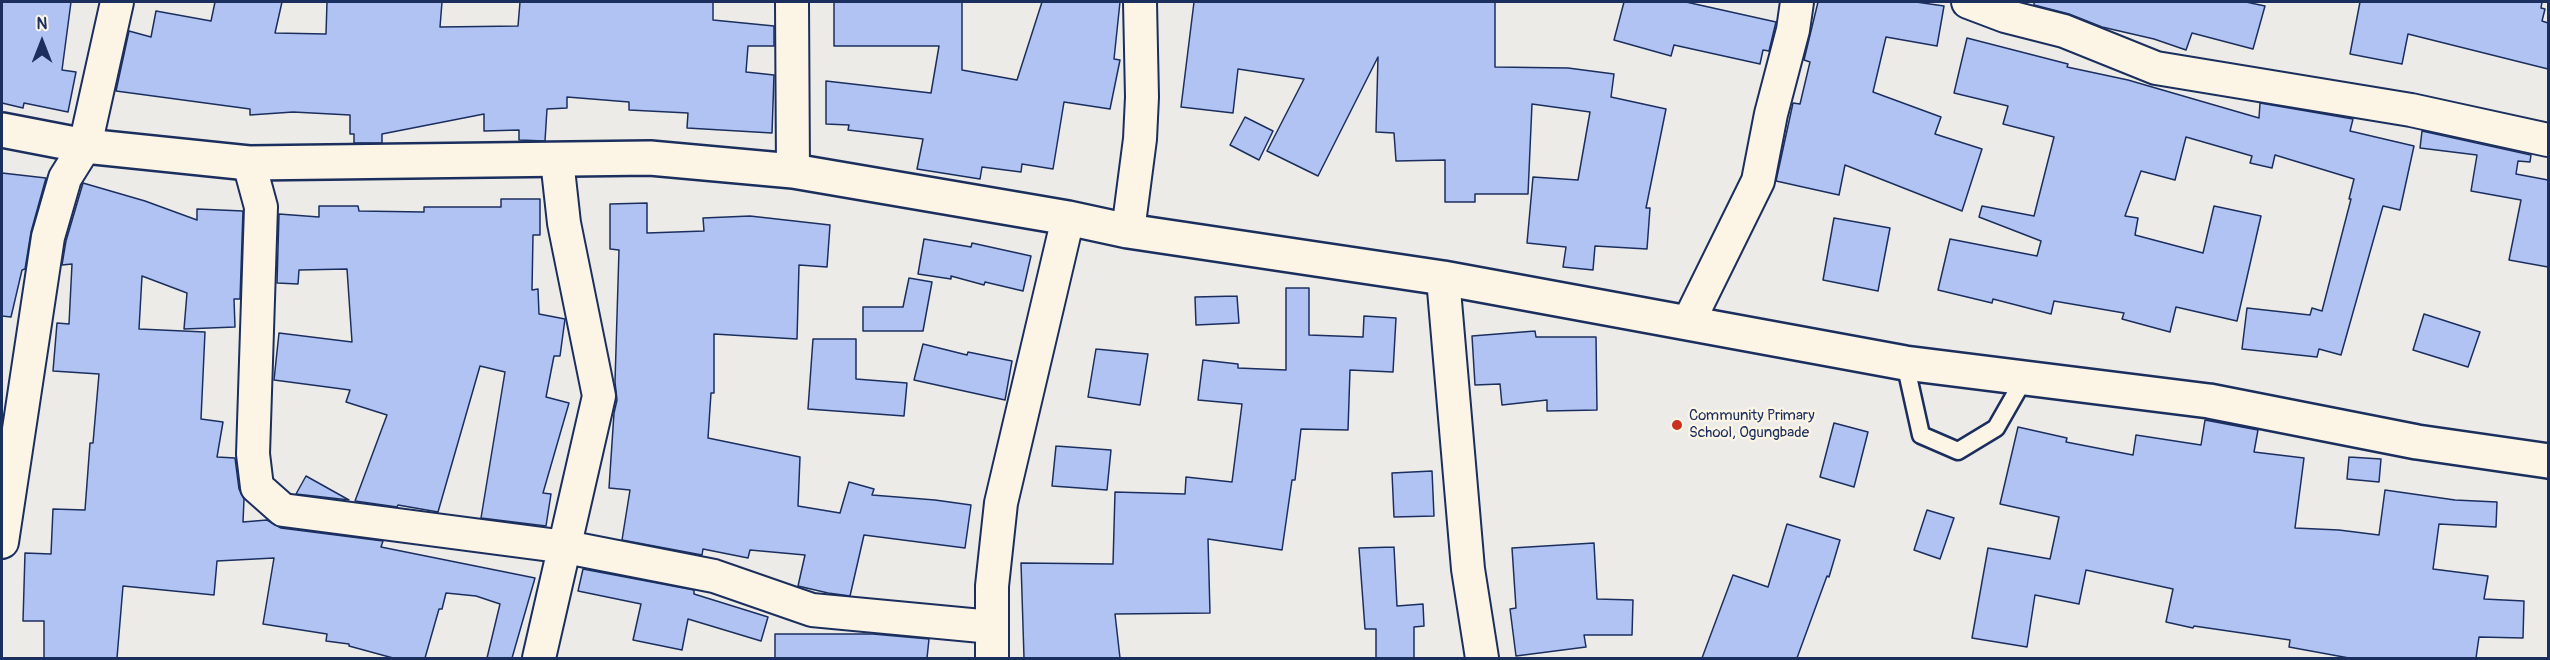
<!DOCTYPE html>
<html>
<head>
<meta charset="utf-8">
<style>
	body { margin:0 }
	#map { position:relative; width:2550px; height:660px; overflow:hidden; background:#edebe8; font-family:Pangolin,sans-serif }
	canvas { display:block }
	.frame { position:absolute; inset:0; border:3px solid #1b2f5e; pointer-events:none }
	.north { position:absolute; left:12px; top:12px; width:60px; height:60px; -webkit-text-stroke:4px #fcf5e5; paint-order:stroke; rotate:0deg; font-size:16px; font-weight:700; line-height:24px; text-align:center; color:#1b2f5e }
	.north::after { content:''; display:block; margin:auto; width:21px; height:27px; background:#1b2f5e; clip-path:polygon(50% 0,100% 100%,50% 72%,0 100%) }
</style>
</head>
<body>
<div id="map">
<canvas width="2550" height="660"></canvas>
<div class="frame"></div>
<div class="north">N</div>
</div>
<script>
const ctx = document.querySelector('canvas').getContext('2d');
ctx.lineJoin = 'round';
function paint(path, color) {
  ctx.fillStyle = color;
  ctx.fill(path, 'evenodd');
}
function shape(rows) {
  const path = new Path2D();
  for (const r of rows) {
    path.moveTo(r[0], r[1]);
    for (let i = 2; i < r.length; i += 2) path.lineTo(r[i], r[i + 1]);
  }
  return path;
}
function strokePath(path, color, width, dash) {
  ctx.strokeStyle = color;
  ctx.lineWidth = width;
  ctx.lineCap = dash ? 'butt' : 'round';
  ctx.setLineDash(dash || []);
  ctx.stroke(path);
}
function write(font, color, halo, rows, align = 'center') {
  ctx.font = font + ' Pangolin,sans-serif';
  ctx.lineWidth = 4.5;
  ctx.setLineDash([]);
  ctx.textBaseline = 'middle';
  ctx.strokeStyle = halo;
  ctx.fillStyle = color;
  for (const [text, x, y, turn = 0] of rows) {
    ctx.save();
    ctx.translate(x, y);
    ctx.rotate((+turn || 0) * Math.PI / 180);
    ctx.textAlign = isNaN(turn) ? turn : align;
    if (halo) ctx.strokeText(text, 0, 0);
    ctx.fillText(text, 0, 0);
    ctx.restore();
  }
}
const building = shape([
	[2,2,71,2,62,70,76,72,68,112,24,103,23,108,2,103,2,2],
	[215,2,282,2,275,33,326,34,327,2,442,2,440,27,518,26,520,2,713,2,713,20,774,26,774,46,748,46,746,72,774,75,772,133,687,128,688,113,629,110,629,102,567,97,567,108,547,109,545,141,519,140,519,130,484,131,484,114,382,134,382,143,354,143,354,134,350,134,350,115,293,112,250,115,250,109,116,91,129,31,151,37,156,11,211,21,215,2],
	[834,2,962,2,962,70,1017,80,1042,2,1120,2,1114,59,1120,60,1110,109,1064,102,1053,169,1022,164,1021,172,982,167,980,179,917,169,923,139,848,130,849,125,826,124,826,81,931,93,939,46,834,46,834,2],
	[1194,2,1495,2,1495,67,1568,68,1614,74,1611,97,1666,109,1646,208,1650,208,1647,249,1595,246,1593,270,1563,267,1566,247,1527,243,1533,177,1578,180,1590,112,1532,104,1528,194,1475,194,1475,202,1445,202,1445,160,1396,161,1394,133,1376,132,1378,57,1318,176,1267,151,1304,79,1238,69,1233,113,1181,107,1194,2],
	[1624,2,1686,2,1776,22,1775,26,1769,51,1763,50,1760,64,1674,45,1671,56,1614,40,1624,2],
	[1818,2,1916,2,1944,6,1937,46,1886,37,1873,92,1941,117,1935,134,1982,149,1962,211,1845,165,1839,195,1776,181,1793,103,1800,104,1810,62,1804,60,1818,2],
	[2034,2,2246,2,2265,6,2253,49,2192,33,2186,50,2154,39,2102,27,2069,14,2034,5,2034,2],
	[2360,2,2542,2,2541,8,2545,9,2542,21,2548,23,2548,69,2408,34,2402,64,2350,54,2360,2],
	[1967,38,2068,64,2067,67,2128,80,2259,118,2260,103,2353,119,2350,131,2414,146,2400,210,2383,206,2341,355,2319,349,2317,357,2242,349,2247,308,2310,315,2312,308,2322,311,2351,199,2349,199,2354,179,2275,155,2272,168,2250,163,2252,156,2186,137,2175,180,2141,171,2125,216,2138,218,2135,235,2203,253,2214,206,2261,216,2237,321,2176,307,2170,332,2122,319,2124,313,2054,301,2051,314,1993,299,1992,303,1938,290,1950,239,2037,256,2041,241,1979,217,1982,206,2034,216,2054,137,2003,124,2008,106,1954,93,1967,38],
	[1245,117,1273,131,1259,160,1230,145,1245,117],
	[2422,131,2531,155,2530,162,2518,161,2516,174,2548,180,2548,267,2509,260,2521,200,2471,191,2477,155,2420,148,2422,131],
	[2,173,46,178,31,232,25,269,22,270,11,317,2,316,2,173],
	[83,183,145,201,197,220,197,209,243,211,240,299,234,299,235,327,184,329,187,293,142,276,139,329,205,332,201,419,223,422,217,457,235,458,239,489,244,499,243,522,267,520,281,528,383,541,381,547,535,578,512,658,487,658,500,604,476,596,446,593,442,609,439,609,425,658,393,658,349,646,349,644,326,641,327,634,263,624,274,558,217,561,214,595,123,586,117,658,44,658,44,621,23,621,25,553,51,554,53,509,85,510,90,443,93,443,99,374,53,371,57,323,69,324,72,264,62,265,66,241,83,183],
	[501,199,540,199,540,235,533,235,532,290,538,289,539,314,565,319,560,356,554,356,546,397,569,403,543,493,551,494,546,526,481,518,505,372,480,366,438,512,398,505,397,507,355,501,387,415,346,402,350,390,274,380,279,333,352,342,347,269,299,270,298,284,277,283,279,214,319,217,319,206,358,206,359,211,424,212,424,207,501,207,501,199],
	[647,203,647,233,704,231,703,218,750,216,830,225,827,267,799,265,797,339,714,334,714,393,711,393,708,438,800,457,798,506,840,513,849,482,874,489,872,495,935,500,971,505,965,548,864,535,850,596,828,593,798,586,805,555,750,550,748,558,703,549,702,555,622,540,630,490,609,488,614,413,617,400,615,382,619,250,610,249,610,204,647,203],
	[1834,218,1890,228,1878,291,1823,280,1834,218],
	[924,239,971,247,972,243,1031,256,1023,291,985,282,984,285,951,276,951,279,918,274,924,239],
	[909,278,932,282,923,331,863,331,863,307,903,307,909,278],
	[1286,288,1309,288,1309,335,1363,337,1364,316,1396,318,1393,372,1350,370,1348,430,1301,429,1295,480,1292,480,1282,550,1208,539,1210,613,1115,614,1120,658,1024,658,1021,563,1113,564,1115,492,1185,494,1186,477,1232,482,1242,404,1198,400,1203,360,1238,364,1238,368,1286,370,1286,288],
	[1237,296,1239,323,1196,325,1195,297,1237,296],
	[2424,314,2480,332,2468,367,2413,350,2424,314],
	[1535,331,1536,337,1596,337,1597,410,1547,411,1547,400,1502,405,1500,384,1475,385,1472,336,1535,331],
	[813,339,856,339,856,379,907,383,904,416,808,409,813,339],
	[923,344,967,355,968,352,1012,361,1005,400,914,380,923,344],
	[1096,349,1148,354,1140,405,1088,397,1096,349],
	[2205,420,2258,430,2254,452,2304,458,2295,528,2339,530,2379,535,2385,490,2455,500,2497,502,2496,527,2439,524,2433,569,2488,576,2484,599,2524,601,2523,638,2479,637,2476,658,2349,658,2289,647,2290,640,2194,626,2193,628,2166,622,2173,589,2086,570,2079,604,2035,595,2027,647,1972,638,1988,548,2050,559,2059,517,2000,504,2018,427,2067,438,2066,442,2133,455,2136,435,2201,445,2205,420],
	[1834,423,1868,432,1854,487,1820,477,1834,423],
	[1056,446,1111,450,1107,490,1052,486,1056,446],
	[2349,457,2381,459,2379,482,2347,479,2349,457],
	[1432,471,1434,516,1394,517,1392,473,1432,471],
	[306,476,349,500,296,494,306,476],
	[1927,510,1954,518,1940,559,1914,550,1927,510],
	[1787,524,1840,540,1829,577,1827,576,1797,658,1702,658,1733,575,1768,587,1787,524],
	[1594,543,1597,599,1633,600,1632,635,1584,635,1586,647,1516,656,1510,609,1516,608,1512,548,1594,543],
	[1394,547,1397,606,1423,604,1424,626,1414,627,1414,658,1376,658,1376,629,1365,629,1359,548,1394,547],
	[583,569,694,590,694,594,768,617,761,641,688,619,682,650,633,640,641,604,578,591,583,569],
	[775,634,873,634,929,639,927,658,775,658,775,634]
]);
paint(building, '#b1c3f3');
strokePath(building, '#1b2f5e', 1.5);
const lane = shape([
	[1905,363,1921,435,1958,451,1996,428,2024,379]
]);
const street = shape([
	[792,2,793,171],
	[1968,2,2005,16,2064,31,2156,68,2411,110,2548,140],
	[249,163,261,207,253,454,257,487,283,510,566,547,714,576,812,610,992,627],
	[1128,231,1140,139,1142,97,1140,2],
	[1443,278,1468,569,1482,658],
	[1689,321,1758,181,1771,114,1793,30,1797,2],
	[2,542,48,237,65,178,85,146,117,2],
	[539,658,599,396,564,223,557,160],
	[992,658,992,586,1001,503,1068,218]
]);
const secondary = shape([
	[2,130,85,146,249,163,650,158,793,171,1068,218,1128,231,1443,278,1905,363,2209,401,2417,442,2548,461]
]);
strokePath(lane, '#1b2f5e', 21);
strokePath(street, '#1b2f5e', 36);
strokePath(secondary, '#1b2f5e', 38);
strokePath(lane, '#fcf5e5', 16);
strokePath(street, '#fcf5e5', 32);
strokePath(secondary, '#fcf5e5', 33);
for (const [x, y, r, color] of [
	[1677,425,6,"#c8321e"]
]) {
  const dot = new Path2D();
  dot.arc(x, y, r, 0, 2 * Math.PI);
  ctx.fillStyle = color;
  ctx.fill(dot);
  strokePath(dot, '#fcf5e5', 2);
}
write('15px', '#1b2f5e', '#fcf5e5', [
	["Community Primary",1689,416],
	["School, Ogungbade",1689,433]
], 'left');
</script>
</body>
</html>
